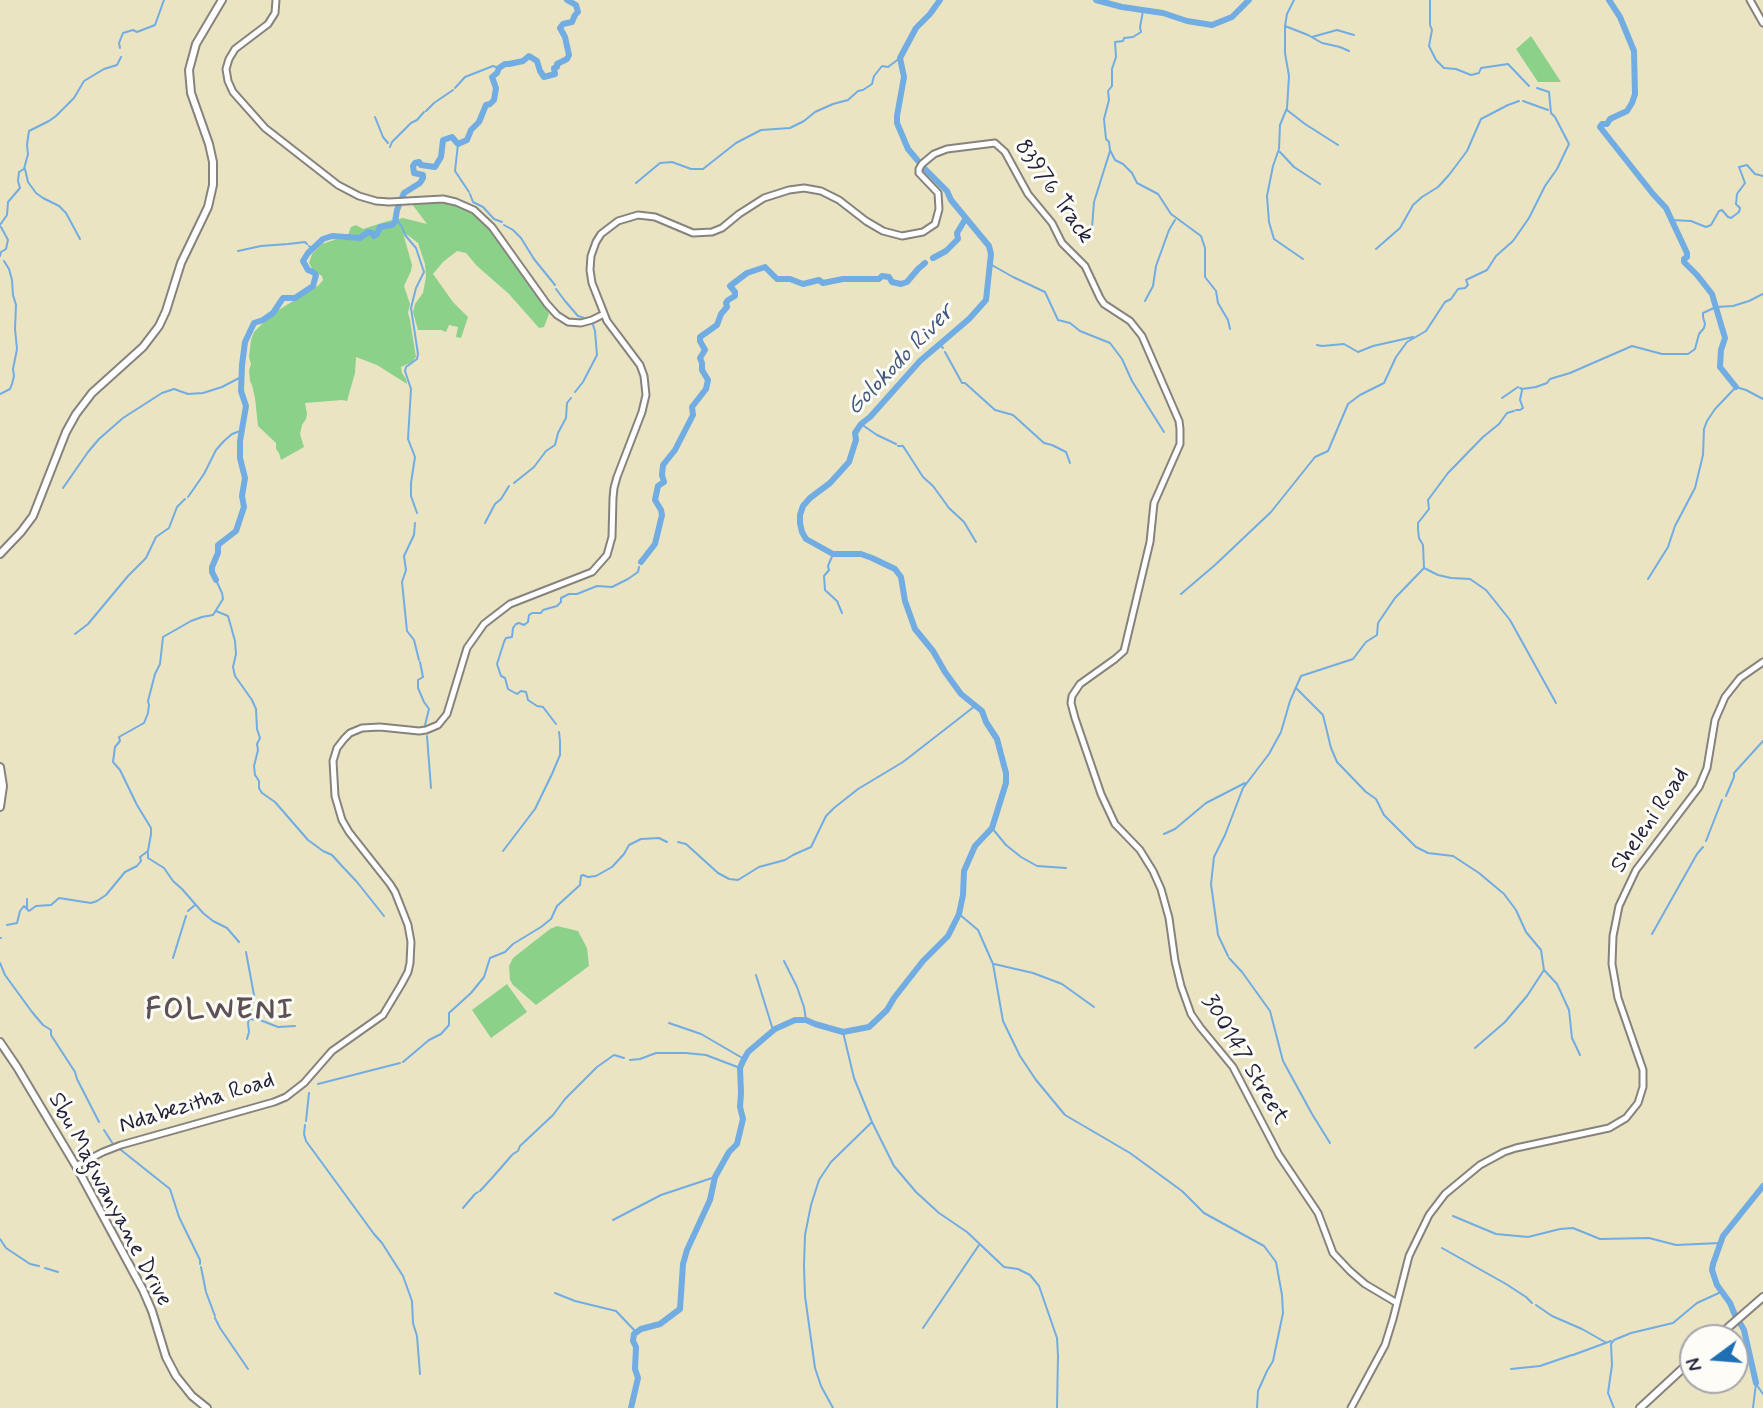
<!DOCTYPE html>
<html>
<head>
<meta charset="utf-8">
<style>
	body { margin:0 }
	#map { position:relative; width:1763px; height:1408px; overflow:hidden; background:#eae4c3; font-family:Mynerve,sans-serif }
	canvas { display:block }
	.north { position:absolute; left:1679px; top:1324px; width:70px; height:70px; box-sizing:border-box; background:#fdfcf7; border:2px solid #a5a5ac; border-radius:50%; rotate:254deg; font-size:19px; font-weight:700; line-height:28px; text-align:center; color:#22223b }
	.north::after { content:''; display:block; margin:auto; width:24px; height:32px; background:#1f6fb2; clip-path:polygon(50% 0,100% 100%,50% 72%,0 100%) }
</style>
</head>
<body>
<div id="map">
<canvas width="1763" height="1408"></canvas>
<div class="north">N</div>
</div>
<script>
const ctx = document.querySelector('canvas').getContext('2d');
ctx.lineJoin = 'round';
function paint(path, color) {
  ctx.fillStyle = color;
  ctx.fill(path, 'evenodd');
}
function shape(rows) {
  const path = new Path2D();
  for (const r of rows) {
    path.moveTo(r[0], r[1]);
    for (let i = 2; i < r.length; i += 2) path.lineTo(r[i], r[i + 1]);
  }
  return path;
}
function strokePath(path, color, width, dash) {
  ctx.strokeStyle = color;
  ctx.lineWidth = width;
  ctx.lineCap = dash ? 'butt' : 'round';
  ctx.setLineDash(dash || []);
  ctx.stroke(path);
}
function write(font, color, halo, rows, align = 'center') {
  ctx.font = font + ' Mynerve,sans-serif';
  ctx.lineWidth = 6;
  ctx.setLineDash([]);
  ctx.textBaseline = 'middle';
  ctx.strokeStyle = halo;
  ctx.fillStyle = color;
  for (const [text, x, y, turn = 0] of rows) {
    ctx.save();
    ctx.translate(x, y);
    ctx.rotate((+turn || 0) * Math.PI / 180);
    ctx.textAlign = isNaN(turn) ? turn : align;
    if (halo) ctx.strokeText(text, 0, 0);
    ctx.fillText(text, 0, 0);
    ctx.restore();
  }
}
paint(shape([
	[1531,36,1561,82,1538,82,1516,49],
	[424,202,452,204,465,209,481,219,491,229,543,303,549,314,544,327,539,328,509,294,477,266,466,253,457,251,443,262,433,274,453,302,468,317,461,338,456,337,458,327,449,325,446,332,441,330,418,330,413,312,415,304,423,293,426,277,425,264,418,243,409,236,403,233,412,265,411,271,404,286,410,304,408,313,410,320,416,357,412,362,401,367,402,373,406,379,407,384,377,365,356,357,355,373,347,401,342,400,305,403,307,414,306,419,302,425,300,434,304,447,281,460,279,453,276,449,276,443,258,426,255,398,252,385,250,381,249,371,251,364,249,357,251,340,254,332,272,314,319,285,323,280,322,276,313,270,309,263,312,254,322,244,337,239,346,240,351,227,356,225,363,229,388,221,403,218,427,224,412,204,414,203],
	[557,926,578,931,587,948,589,966,536,1005,513,985,510,980,509,966,513,958,550,929],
	[507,984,527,1012,491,1038,472,1010]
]), '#8cd18a');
strokePath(shape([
	[1294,0,1287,14,1285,26,1285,53,1289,76,1287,108,1280,125,1279,149,1273,166,1267,196,1269,222,1274,239,1303,259],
	[1430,0,1430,25,1432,30,1429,46,1436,60,1444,68,1456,69,1471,75,1479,73,1481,68,1508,64,1529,86],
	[1143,11,1140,27,1141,32,1133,37,1124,38,1123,41,1115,42,1116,57,1112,69,1112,86,1108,91,1109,100,1104,119,1106,139,1109,142,1110,150,1115,160,1123,164,1132,173,1137,183,1158,194,1171,214,1201,236,1205,248,1205,277,1216,291,1218,303,1228,320,1230,329],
	[1285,26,1308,35,1322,43,1340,47,1349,51],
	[1312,37,1337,30,1354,35],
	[120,48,119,43,123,33,133,30,137,32,155,25,164,0],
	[455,88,465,77,493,66,499,68],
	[1523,101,1548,110],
	[1287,110,1305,124,1338,145],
	[426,111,434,103,453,90],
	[375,117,383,137,388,143],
	[458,144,455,171,469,192],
	[390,147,392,142,411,123,417,120,424,112],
	[1280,152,1294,167,1320,184],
	[25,169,28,182,36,193,43,198,59,206,66,213,80,239],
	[636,183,660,163,672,162,691,169,703,169,736,143,761,130,790,128,804,121,815,112,833,104,848,100,858,91,863,90,872,84,874,76,882,66,888,67,900,58],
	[470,194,473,202,483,207,494,219,502,222],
	[395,217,402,227,405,235,416,248,424,272,416,288,411,308,418,354,417,359,406,367,405,371,411,389,408,439,415,457,411,483,411,496,417,513],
	[1671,220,1691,221,1706,227,1711,225,1719,211,1722,210,1728,217,1731,218,1739,212,1740,208,1736,204,1737,194,1745,183,1739,167,1747,165,1755,174,1763,176],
	[0,225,7,215,8,202,20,188,18,181,19,172,24,169,28,154,27,145,29,131,49,121,56,116,74,98,84,81,104,69,117,65,121,57],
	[504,225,513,230,521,238,534,259,555,285],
	[1092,228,1094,202,1110,151],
	[309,246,313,250],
	[1376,249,1400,228,1413,205,1422,197,1438,187,1449,175,1467,151,1481,119,1508,105,1519,101],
	[238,251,261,246,288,244,305,242,307,244],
	[0,256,1,252,6,249,8,240,1,227],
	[990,264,1013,277,1045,292,1058,320,1070,323,1080,331,1110,343,1122,359,1132,381,1164,432],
	[556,289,565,301,578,316,584,318],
	[1145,301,1153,286,1156,266,1169,230,1175,220],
	[940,345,943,348],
	[1317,345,1322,346,1344,344,1358,352,1373,346,1413,337],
	[945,352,962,383,965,383,995,410,1013,415,1044,443,1052,445,1066,452,1070,463],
	[1520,388,1522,389,1536,387,1547,383,1550,379,1570,373,1632,346,1662,354,1688,354,1695,349,1699,334,1704,328,1705,324,1703,317,1703,313,1716,307,1733,306,1749,301,1763,294],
	[575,392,583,382,597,355,595,331,593,325],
	[0,394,10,389,12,384,14,376,13,369,17,349,15,329,16,305,13,295,12,280,9,269,4,261],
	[1502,398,1518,387],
	[1516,410,1520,410,1523,408,1520,400,1522,390],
	[861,424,877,435,896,444],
	[898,446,903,446,923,477,933,486,949,508,964,522,976,542],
	[514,483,534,467,546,451,555,445,558,433,566,418,567,403,571,398],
	[63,488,88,452,99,439,123,418,162,393,174,389,188,394,203,393,222,387,243,376],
	[188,497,204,474,216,450,224,441,232,434,243,430],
	[415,523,414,535,404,556,406,570,402,582,407,631,414,640,419,660],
	[485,523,495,504,501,499,509,486],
	[833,554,828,566,829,570,824,576,825,590,837,601,842,613],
	[1424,568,1438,575,1451,578,1470,579,1486,590,1510,620,1556,703],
	[1648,579,1668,547,1675,526,1695,488,1703,455,1704,429,1707,421,1715,409,1736,387,1746,390,1763,399],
	[1181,594,1215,565,1271,512,1315,457,1328,451,1348,404,1360,395,1384,383,1396,357,1407,342,1426,331,1445,302,1451,299,1458,289,1465,288,1468,285,1466,280,1487,270,1496,256,1513,241,1529,218,1545,186,1557,169,1569,144,1555,117,1551,113,1549,92,1537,88],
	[216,611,228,616,235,641,236,654,233,667,235,676,252,700,256,709,257,729,260,738,257,744,258,750,254,766,255,775,259,781,259,788,262,793,275,802,308,840,323,851,332,855,341,865,357,882,384,916],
	[75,634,88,624,128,576,146,558,156,537,169,528,177,507,185,499],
	[420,662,423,677,418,680,418,688,424,702,429,709,425,725],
	[1296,688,1323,715,1331,748,1337,762,1366,792,1376,799,1384,815,1416,847,1428,853,1453,856,1479,873,1504,894,1516,910,1526,932,1541,950,1544,970,1527,996,1505,1022,1475,1048],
	[556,724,543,707,537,706,528,700,526,692,521,691,517,694,508,689,505,678,501,676,497,664,504,642,506,638,512,637,513,628,516,624,519,623,524,625,528,622,529,615,532,613,541,613,543,610,557,606,561,602,561,598,569,594,577,594,597,586,612,587,628,579,638,572,639,567],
	[427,736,431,788],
	[1726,796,1734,777,1734,773,1763,741],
	[992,828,1006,845,1021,857,1037,866,1066,868],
	[1164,834,1175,829,1206,803,1245,783],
	[1706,841,1722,800],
	[678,842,686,844,718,873,729,879,738,880,759,867,785,860,793,855,811,847,826,816,834,808,858,789,903,762,975,706],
	[503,851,535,809,552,774,560,755,560,741,559,732],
	[148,853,148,858,164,868,173,881,182,889,203,913,213,921,227,928,239,942],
	[27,899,27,908],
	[188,911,195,905],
	[959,914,978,930,993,964,1003,1021,1020,1056,1036,1080,1065,1115,1130,1153,1182,1191,1204,1213,1264,1246,1276,1262,1282,1295,1283,1313,1273,1361,1267,1371,1258,1391,1257,1408],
	[7,925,17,923,20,911,24,906,29,911,36,906,51,905,59,898,91,903,97,901,106,895,125,872,137,866,141,861,140,857,148,851,151,834,151,828,137,805,120,770,113,762,115,747,120,741,119,737,144,723,148,713,149,705,148,701,155,674,160,664,163,637,191,621,202,617,213,615,223,599,222,593,216,580],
	[1652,934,1697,854,1703,847],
	[0,938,1,938],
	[246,952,254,995,248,1023,249,1032,247,1039],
	[1228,956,1218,935,1215,913,1211,884,1214,857,1225,835,1243,788,1269,754,1281,732,1290,701,1301,676,1353,659,1366,642,1377,635,1378,623,1395,598,1424,568,1423,545,1419,538,1418,529,1418,523,1429,509,1428,500,1448,473,1483,437,1499,424,1507,413,1514,411],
	[173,958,186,916],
	[1229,958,1242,972,1270,1011,1283,1061,1312,1114,1330,1143],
	[784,961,797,987,804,1007,806,1020],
	[0,963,5,975,32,1012,43,1025,51,1030,51,1035,75,1072,77,1079,99,1122],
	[994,964,1033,973,1062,984,1094,1007],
	[1545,971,1557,984,1569,1010,1572,1038,1580,1055],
	[756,975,773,1030],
	[249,1019,260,1020,278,1027,295,1026],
	[669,1023,701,1034,744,1059],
	[843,1032,854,1078,872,1122,894,1166,916,1192,939,1213,967,1232,1004,1267,1018,1269,1030,1275,1039,1286,1057,1338,1058,1356,1057,1408],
	[630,1060,640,1059,656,1053,686,1053,706,1055,740,1068],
	[403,1062,429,1040,441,1034,449,1025,449,1013,471,993,484,977,490,958,505,952,513,944,541,927,551,919,557,906,580,885,581,876,583,875,588,877,596,876,612,867,624,854,629,845,641,839,659,838,667,842],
	[318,1084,400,1063],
	[306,1121,309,1093],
	[305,1125,304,1134,306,1141,374,1234,382,1243,403,1276,412,1301,413,1323,417,1336,420,1374],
	[104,1130,113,1144],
	[121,1150,170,1189,179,1217,200,1260,200,1264],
	[513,1154,518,1151,520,1146,553,1115,565,1099,597,1067,614,1055,624,1058],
	[492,1178,512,1155],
	[480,1191,491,1179],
	[463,1208,475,1194,478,1192],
	[1453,1216,1496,1234,1528,1237,1560,1229,1573,1228,1600,1239,1649,1238,1676,1245,1720,1243],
	[613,1220,661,1195,715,1177],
	[0,1239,6,1248,30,1264,39,1266],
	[1442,1248,1506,1284,1526,1297,1532,1303],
	[201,1267,206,1292,215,1316],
	[45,1268,58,1272],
	[555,1293,575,1301,616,1311,636,1332],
	[1536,1305,1552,1316,1582,1329,1605,1342],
	[215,1318,220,1328,248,1369],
	[923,1328,979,1245],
	[1573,1355,1611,1341],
	[1511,1369,1540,1366,1572,1355],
	[1756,1384,1763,1394],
	[833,1408,821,1386,815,1368,805,1296,804,1266,805,1235,811,1205,819,1180,831,1162,872,1122],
	[1614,1408,1608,1393,1612,1365,1611,1344,1614,1340,1631,1333,1673,1323,1697,1303,1721,1292],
	[1753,1408,1756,1383]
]), '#71ace2', 2);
strokePath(shape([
	[1096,0,1122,7,1163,13,1187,21,1212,25,1232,17,1249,0],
	[1609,0,1620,17,1634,51,1635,94,1632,103,1627,111,1610,119,1607,124,1602,124,1600,127,1653,194,1666,208,1687,253,1687,257,1684,259,1684,262,1697,275,1712,294,1725,338,1721,350,1720,367,1736,387],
	[933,258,946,251,958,239,957,233,966,218],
	[641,562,655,544,662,515,661,510,655,500,658,486,664,482,662,475,663,465,675,450,693,415,692,407,706,389,708,380,702,370,702,363,700,358,705,350,700,341,700,337,717,325,721,314,727,307,726,303,728,300,735,296,735,292,730,286,747,273,765,267,777,279,790,279,803,284,819,280,823,283,843,279,879,279,882,276,889,277,892,282,901,284,907,282,918,269,925,263],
	[216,580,212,572,212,567,218,553,218,545,236,531,244,507,242,496,245,478,240,458,240,441,246,406,241,391,242,365,245,342,254,323,263,320,273,313,283,298,295,298,313,286,316,275,313,272,308,270,303,261,308,253,323,239,332,236,360,238,368,232,372,233,374,236,377,234,380,227,392,225,395,222,397,210,404,193,420,183,423,178,423,175,414,173,413,166,415,163,419,162,421,165,435,167,441,157,443,140,452,137,458,144,467,140,471,130,479,122,486,105,490,104,494,100,496,88,492,77,497,73,499,68,505,64,509,64,523,61,529,56,537,61,540,71,544,77,555,74,554,68,557,67,557,64,567,59,569,55,565,37,560,28,563,24,572,22,575,15,578,12,576,5,567,0],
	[1735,1315,1730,1303,1717,1285,1712,1270,1713,1264,1723,1236,1763,1186],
	[1740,1323,1744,1330,1756,1383],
	[631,1408,638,1378,635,1369,636,1347,633,1341,634,1334,641,1329,660,1324,680,1309,683,1264,687,1250,710,1200,715,1177,729,1152,737,1144,743,1119,740,1107,741,1093,740,1068,743,1061,748,1052,775,1029,795,1020,806,1020,815,1024,843,1032,869,1027,887,1010,894,998,923,961,948,936,959,914,963,895,964,871,975,846,992,828,1006,783,1006,773,997,739,986,722,982,711,961,694,945,672,933,651,915,629,905,601,901,577,895,569,872,558,861,554,833,554,806,539,802,532,800,523,800,515,803,506,810,498,830,483,849,462,856,440,855,433,861,424,870,417,920,361,969,319,986,300,991,254,989,246,951,200,947,191,924,168,908,149,897,123,897,116,904,77,900,58,916,28,930,14,940,0]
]), '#71ace2', 6);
const tertiary = shape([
	[276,0,275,13,268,24,235,49,229,59,226,69,228,81,233,92,265,128,338,185,359,196,376,201,389,202,443,199,456,202,474,210,492,227,547,304,557,315,568,322,581,323,592,320,604,314],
	[1750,0,1763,23],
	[76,1166,103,1152,121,1145,274,1102,286,1097,304,1083,332,1051,383,1015,401,985,408,972,410,963,411,942,408,925,395,892,390,884,349,832,342,820,335,796,333,761,337,748,344,739,350,733,362,728,380,727,419,731,426,730,438,725,447,714,467,648,484,624,510,604,592,572,607,555,612,537,613,498,614,488,617,477,642,412,646,395,644,376,640,365,607,321,592,283,590,270,591,256,596,242,601,234,618,221,638,215,655,217,693,233,712,232,722,228,739,214,764,198,789,190,804,188,821,191,839,200,866,221,883,231,902,236,923,232,935,224,939,209,938,193,919,173,919,169,922,164,934,154,947,149,995,143,1005,152,1028,194,1052,223,1062,243,1085,266,1100,298,1104,304,1130,321,1142,336,1179,421,1180,429,1180,444,1154,503,1150,542,1124,651,1115,659,1080,684,1072,696,1071,703,1075,718,1101,794,1115,824,1140,850,1153,871,1161,889,1169,918,1175,961,1181,986,1191,1014,1200,1027,1233,1067,1279,1155,1318,1213,1333,1253,1350,1271,1365,1284,1397,1303],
	[1351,1408,1385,1345,1393,1319,1409,1256,1429,1215,1445,1194,1480,1165,1504,1152,1516,1148,1609,1128,1626,1118,1638,1103,1643,1087,1643,1070,1618,998,1612,964,1613,936,1619,906,1636,870,1699,787,1707,768,1715,720,1725,697,1740,678,1763,662]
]);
const secondary = shape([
	[0,554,21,532,33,516,66,432,76,414,92,393,143,347,159,326,166,311,181,263,208,207,213,185,213,162,209,144,191,93,189,70,196,44,222,0],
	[0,767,3,786,0,807],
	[0,1042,17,1067,76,1166,143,1290,152,1311,166,1357,176,1376,192,1396,207,1408],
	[1716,1338,1763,1297],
	[1640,1408,1693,1359]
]);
strokePath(tertiary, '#86837f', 9);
strokePath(secondary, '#86837f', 10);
strokePath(tertiary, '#fff', 5);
strokePath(secondary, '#fff', 6);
write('23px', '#22223b', '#fdfcf7', [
	["83976 Track",1053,192,55],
	["Sheleni Road",1651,821,-56],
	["300147 Street",1244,1060,59],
	["Ndabezitha Road",197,1104,-17],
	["Sbu Magwanyane Drive",109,1200,62]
]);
write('italic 24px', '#42597e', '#fdfcf7', [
	["Golokodo River",901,361,-46]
]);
ctx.letterSpacing = '2px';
write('bold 30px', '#5e5156', '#fdfcf7', [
	["FOLWENI",220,1012]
]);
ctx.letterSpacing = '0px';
</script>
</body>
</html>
